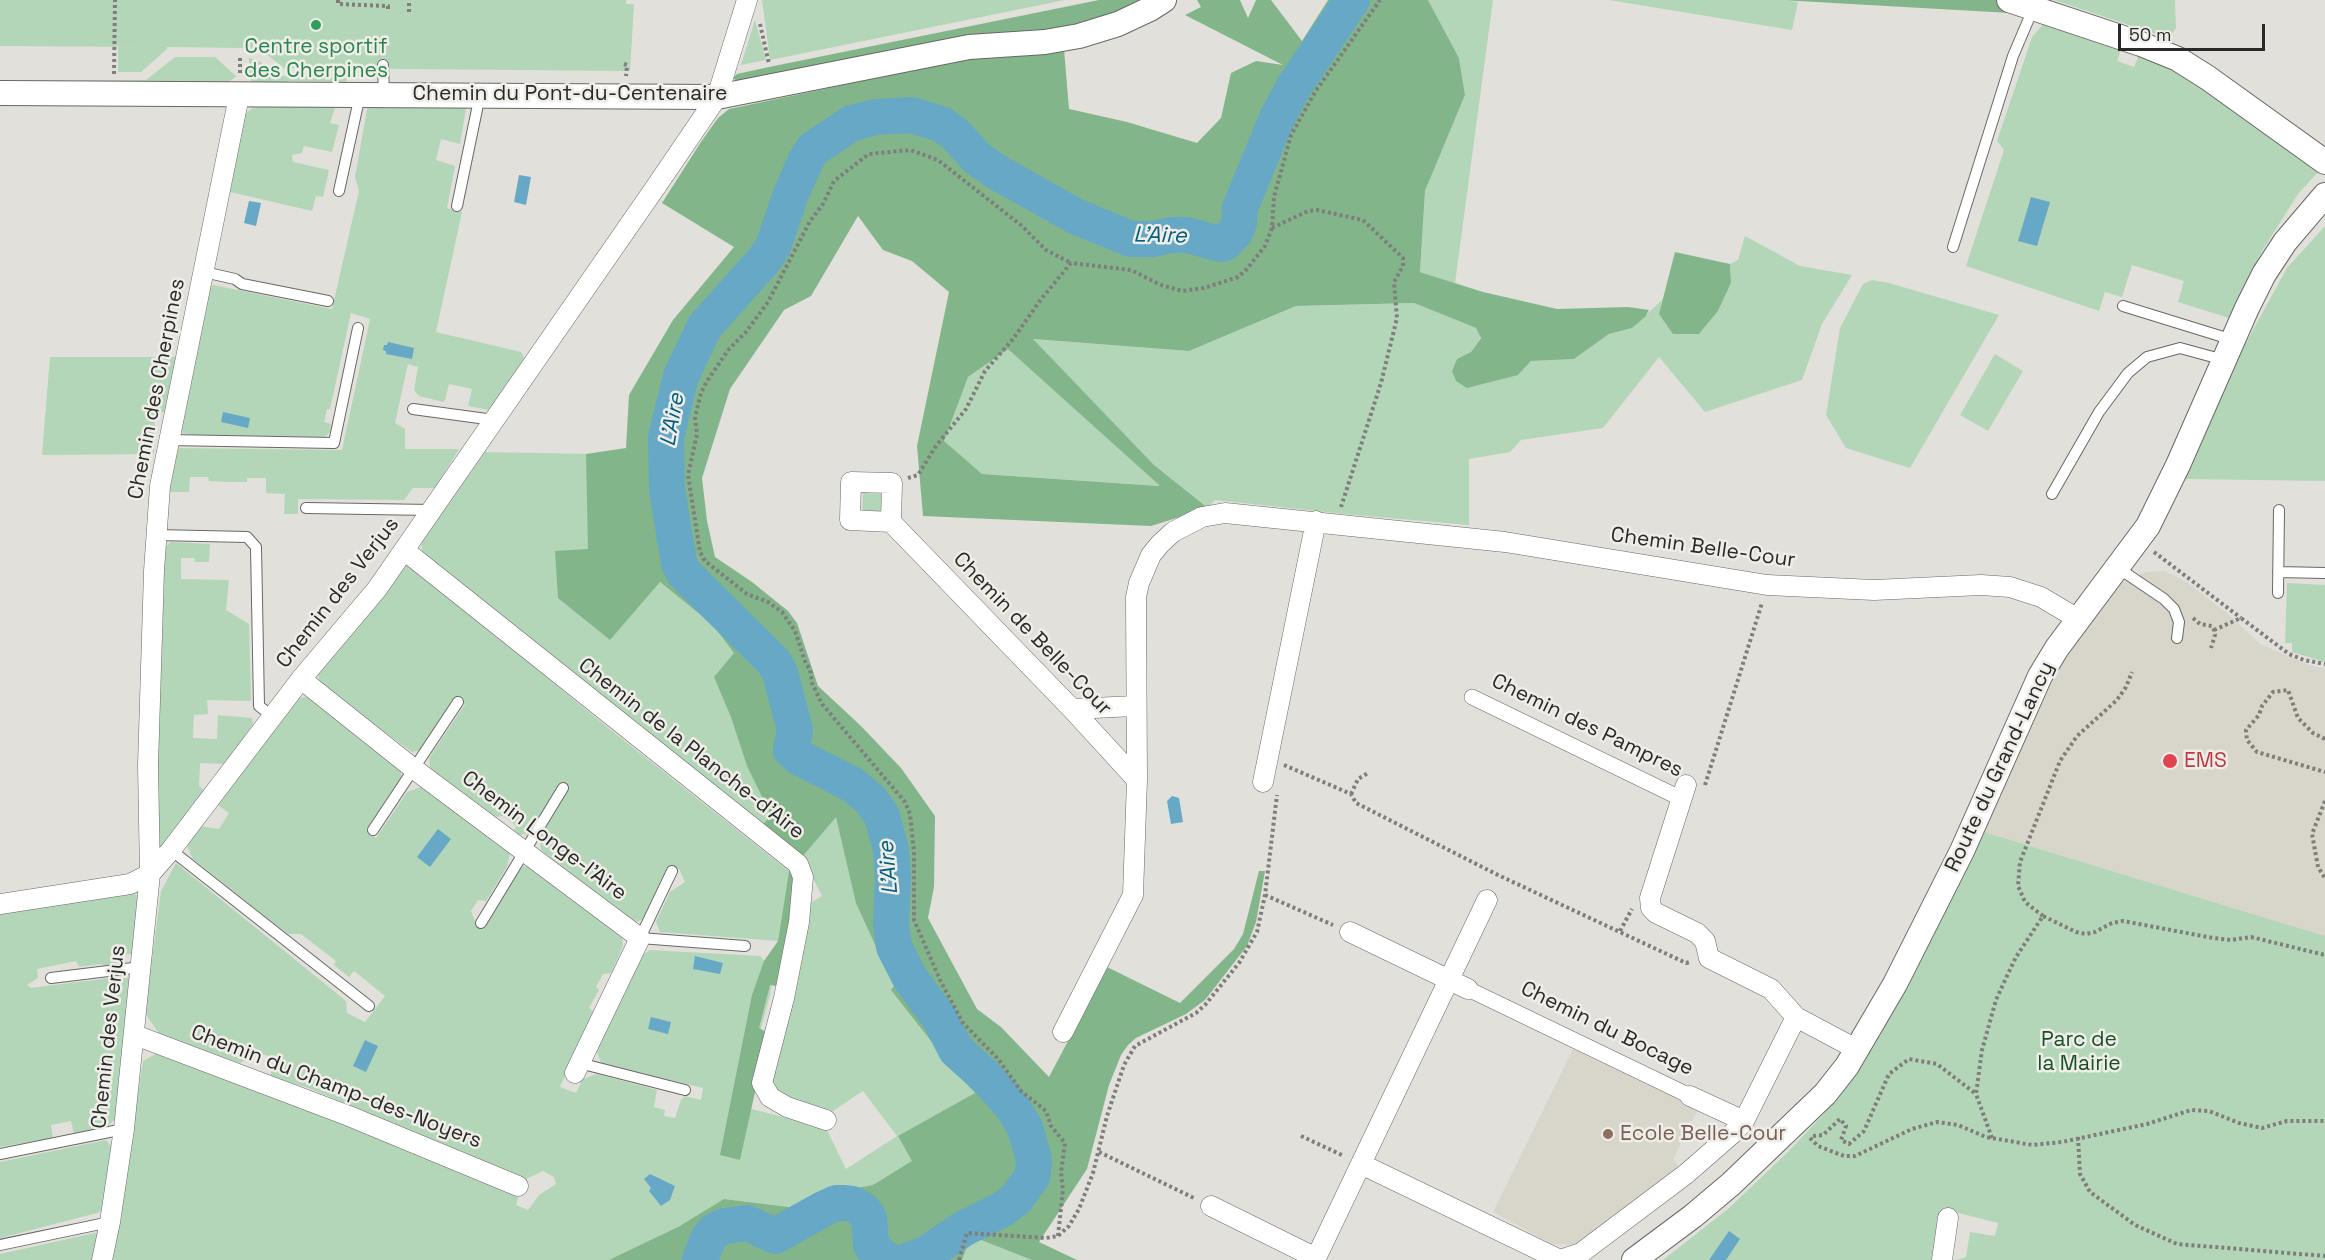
<!DOCTYPE html>
<html>
<head>
<meta charset="utf-8">
<style>
	body { margin:0 }
	#map { position:relative; width:2325px; height:1260px; overflow:hidden; background:#e1e0db; font-family:"Space Grotesk",sans-serif }
	canvas { display:block }
	.scale { position:absolute; left:2118px; top:24px; width:147px; height:27px; box-sizing:border-box; border:3px solid #292927; border-top:0; padding-left:8px; font-size:18px; line-height:21px; white-space:nowrap; color:#292927; -webkit-text-stroke:4px #eeede8; paint-order:stroke }
</style>
</head>
<body>
<div id="map">
<canvas width="2325" height="1260"></canvas>
<div class="scale">50 m</div>
</div>
<script>
const ctx = document.querySelector('canvas').getContext('2d');
ctx.lineJoin = 'round';
function paint(path, color) {
  ctx.fillStyle = color;
  ctx.fill(path, 'evenodd');
}
function shape(rows) {
  const path = new Path2D();
  for (const r of rows) {
    path.moveTo(r[0], r[1]);
    for (let i = 2; i < r.length; i += 2) path.lineTo(r[i], r[i + 1]);
  }
  return path;
}
function strokePath(path, color, width, dash) {
  ctx.strokeStyle = color;
  ctx.lineWidth = width;
  ctx.lineCap = dash ? 'butt' : 'round';
  ctx.setLineDash(dash || []);
  ctx.stroke(path);
}
function write(font, color, halo, rows, align = 'center') {
  ctx.font = font + ' "Space Grotesk",sans-serif';
  ctx.lineWidth = 5;
  ctx.setLineDash([]);
  ctx.textBaseline = 'middle';
  ctx.strokeStyle = halo;
  ctx.fillStyle = color;
  for (const [text, x, y, turn = 0] of rows) {
    ctx.save();
    ctx.translate(x, y);
    ctx.rotate((+turn || 0) * Math.PI / 180);
    ctx.textAlign = isNaN(turn) ? turn : align;
    if (halo) ctx.strokeText(text, 0, 0);
    ctx.fillText(text, 0, 0);
    ctx.restore();
  }
}
paint(shape([
	[2165,571,2185,581,2227,613,2260,644,2314,667,2325,668,2325,936,1984,832,2045,689,2115,586,2146,572],
	[1573,1049,1698,1109,1673,1159,1679,1167,1577,1245,1552,1244,1493,1212]
]), '#d8d6ca');
paint(shape([
	[0,0,626,0,626,4,634,4,630,71,284,68,265,53,246,48,167,47,167,49,141,72,118,72,118,47,149,47,0,46],
	[762,0,1065,0,770,60],
	[1428,0,1493,0,1455,283,1420,272,1425,191,1465,95,1459,58],
	[1609,0,1781,0,1798,2,1792,30],
	[2054,0,2175,0,2176,28,2168,38],
	[755,20,766,60,741,65],
	[2043,24,2122,47,2117,61,2134,67,2140,52,2184,70,2319,171,2298,194,2262,251,2229,318,2178,302,2184,281,2132,265,2122,297,2105,292,2099,311,1966,266,2004,150,1997,141,2032,37],
	[175,57,215,57,236,76,224,86,0,87,0,81,146,80],
	[249,58,259,61,281,76,347,78,346,82,289,81,282,87,254,86,249,77],
	[260,102,337,102,330,123,339,125,332,152,304,146,302,153,292,155,293,162,329,170,323,197,316,196,312,211,230,192,245,114],
	[368,104,463,105,466,109,460,144,441,139,436,160,455,166,447,208,462,212,436,332,521,352,525,359,489,410,468,406,472,389,449,384,445,400,443,402,419,396,414,390,418,367,408,364,395,423,405,429,405,449,459,449,435,488,413,488,404,500,298,499,298,514,284,514,285,494,266,493,266,478,247,478,247,482,228,482,209,481,208,477,190,477,189,492,171,492,166,486,175,448,342,450,370,319,351,313,330,409,327,409,324,422,331,424,330,432,325,437,193,435,183,433,179,425,207,289,213,285,332,309,359,191,355,177],
	[2325,226,2325,481,2185,479,2241,352,2287,268],
	[1745,236,1800,266,1852,275,1822,324,1802,380,1705,412,1659,357,1603,428,1521,440,1510,452,1469,459,1469,525,1345,514,1215,500,1208,508,1154,465,1032,339,1189,351,1296,306,1414,303,1476,328,1481,337,1471,352,1457,359,1518,375,1531,361,1574,359,1609,334,1632,328,1663,299,1659,314,1699,334,1718,311,1731,283,1730,264,1738,260],
	[1872,280,1889,283,1999,315,1910,468,1846,448,1826,415,1840,328,1863,284],
	[1009,348,1160,486,982,474,943,441,968,377],
	[1995,354,2023,371,1988,431,1960,415],
	[50,357,179,357,167,412,155,412,154,454,42,455],
	[485,452,645,455,660,582,713,625,752,665,833,785,975,1093,997,1164,828,1193,789,1207,724,1199,706,1229,626,1260,113,1260,143,1061,159,1052,353,1126,516,1194,518,1198,516,1205,528,1210,539,1195,556,1184,554,1177,543,1171,526,1179,311,1089,270,1076,276,1059,260,1053,240,1063,160,1035,145,1013,161,891,176,863,346,1001,347,1013,365,1022,385,996,354,971,349,977,334,965,336,961,301,934,288,934,272,922,192,858,187,845,200,826,219,829,229,813,218,805,295,698,305,697,317,701,400,767,402,776,366,830,376,838,407,792,424,786,510,853,507,867,486,901,478,900,471,911,475,921,485,927,518,872,524,866,531,867,622,935,623,946,611,973,603,974,596,987,599,990,589,1008,594,1012,560,1087,576,1093,583,1079,597,1074,657,1090,654,1107,665,1110,664,1116,675,1118,681,1100,685,1096,701,1100,703,1088,601,1063,596,1049,639,958,650,950,760,956,773,971,770,995,740,1106,826,1128,846,1169,897,1136,863,1091,833,1111,780,1096,769,1081,809,904,822,896,802,857,423,554,421,542],
	[863,493,882,494,881,512,862,511],
	[171,542,210,544,209,562,195,562,194,558,181,558,181,579,229,580,226,610,249,624,251,701,207,700,208,714,194,715,193,738,217,739,218,715,252,718,253,724,226,764,200,763,199,786,205,791,165,850,153,842,163,549],
	[407,562,607,727,789,871,778,941,660,932,656,922,670,892,685,882,679,869,670,866,646,919,634,922,541,850,540,837,564,797,555,790,530,833,520,835,514,830,516,826,503,816,496,817,430,768,429,758,465,704,456,697,420,750,412,752,321,685,317,673],
	[2287,583,2325,585,2325,662,2292,652,2292,643,2285,643],
	[1984,832,2325,936,2325,1260,1956,1260,1966,1257,1970,1232,1995,1236,1998,1223,1943,1209,1936,1260,1663,1260,1728,1209,1787,1153,1835,1102,1902,988],
	[132,892,140,898,136,953,122,955,118,961,118,965,106,966,101,964,79,967,76,961,37,969,38,978,27,985,31,988,133,975,117,1117,107,1127,74,1134,71,1121,51,1125,53,1138,0,1147,0,911],
	[106,1140,113,1148,101,1212,0,1238,0,1162],
	[99,1232,94,1260,0,1260,0,1254],
	[970,1236,1009,1250,1032,1260,962,1260]
]), '#b4d6b8');
paint(shape([
	[1099,0,1148,0,1102,21,1016,34,741,84,733,78,737,74,769,67],
	[1197,0,1240,0,1248,18,1256,0,1271,0,1302,41,1328,0,1428,0,1459,58,1465,95,1425,191,1420,272,1483,292,1557,309,1628,307,1649,310,1645,317,1632,328,1609,334,1574,359,1531,361,1518,375,1467,388,1456,381,1452,371,1457,359,1471,352,1481,338,1476,328,1414,303,1296,306,1189,351,1033,339,1154,465,1208,508,1151,526,923,516,917,446,949,292,912,261,883,250,858,216,811,296,784,310,730,389,702,478,707,521,715,557,752,582,788,611,797,623,818,686,860,725,901,768,935,816,934,887,928,918,977,1009,1001,1027,1049,1077,1107,967,1180,1003,1234,949,1243,934,1259,871,1265,871,1256,922,1247,946,1205,1000,1186,1014,1136,1038,1128,1045,1121,1055,1109,1085,1087,1169,1039,1242,1077,1260,1032,1260,971,1236,962,1260,609,1260,678,1227,724,1199,789,1207,828,1193,873,1185,912,1161,898,1136,975,1093,953,1069,891,990,894,986,856,903,836,817,802,857,761,827,771,815,747,766,731,717,714,677,734,653,713,625,660,582,610,640,558,598,555,551,588,549,586,454,626,448,629,395,673,320,734,247,662,203,701,142,718,118,729,109,976,57,1064,49,1069,109,1127,122,1197,143,1221,118,1231,73,1256,61,1283,65,1185,15,1201,7],
	[1008,349,1159,485,1159,486,982,474,944,441,968,377],
	[1781,0,2051,0,2010,13],
	[1675,252,1730,264,1731,283,1718,311,1699,334,1673,334,1659,314],
	[789,871,795,871,794,915,782,987,770,985,759,1028,768,1033,740,1160,720,1155,752,995,764,961,778,941]
]), '#83b58b');
paint(shape([
	[519,175,531,177,526,205,514,202],
	[2031,197,2050,202,2037,246,2018,241],
	[249,201,261,203,256,226,244,223],
	[388,342,414,348,412,359,386,354,386,351,383,350,384,345,387,345],
	[223,412,250,418,248,428,221,422],
	[1172,796,1179,798,1183,822,1171,824,1167,801],
	[438,829,451,839,430,867,417,857],
	[695,956,723,963,720,974,693,969],
	[651,1017,671,1022,668,1034,648,1029],
	[365,1040,378,1046,366,1072,353,1066],
	[650,1174,675,1186,670,1200,661,1206,649,1191,651,1188,644,1179],
	[1729,1231,1740,1239,1726,1260,1709,1260]
]), '#66a8c6');
strokePath(shape([
	[700,1260,708,1239,714,1231,724,1226,747,1223,775,1236,823,1209,836,1203,845,1203,853,1204,864,1211,869,1218,871,1245,882,1257,888,1260],
	[909,1260,926,1254,963,1229,1003,1209,1016,1199,1032,1177,1034,1163,1033,1156,1025,1128,1014,1109,986,1077,956,1050,940,1019,910,978,894,947,891,923,893,877,891,850,882,816,871,800,853,785,800,758,791,750,795,730,780,673,774,662,684,573,679,563,667,489,666,438,681,376,705,326,764,260,773,247,791,194,806,160,813,149,852,123,876,117,911,115,941,124,955,134,977,158,995,171,1075,216,1131,239,1153,239,1171,235,1187,235,1220,244,1225,243,1235,232,1239,223,1240,208,1277,118,1293,88,1352,0]
]), '#66a8c6', 36);
const service = shape([
	[383,65,384,95],
	[339,191,360,95],
	[457,206,480,95],
	[1953,247,2013,56,2033,9],
	[204,272,235,279,242,284,328,301],
	[2123,306,2233,340],
	[413,409,494,420],
	[169,440,334,443,358,328],
	[2052,494,2099,412,2128,373,2147,357,2180,348,2224,360],
	[306,508,431,510],
	[156,535,247,537,256,547,259,706,272,716],
	[2118,568,2164,599,2174,609,2179,622,2177,638],
	[2278,572,2325,573],
	[2278,593,2279,510],
	[373,830,458,702],
	[171,850,369,1006],
	[672,871,640,938,745,946],
	[481,923,563,788],
	[51,978,141,967],
	[579,1063,685,1090],
	[0,1154,124,1129],
	[0,1245,110,1222]
]);
const pedestrian = shape([
	[1472,697,1682,799],
	[1468,989,1690,1096]
]);
const minor = shape([
	[891,522,850,520,851,482,892,483,891,522,1072,709,1137,780],
	[404,550,798,864,803,877,799,922,784,998,762,1083,770,1097,787,1107,826,1120],
	[301,679,414,769,640,938,575,1073],
	[1072,709,1135,706],
	[1263,782,1316,521],
	[1686,785,1650,898,1651,908,1656,913,1697,933,1705,941,1709,958,1771,989,1796,1017,1858,1050],
	[0,904,130,884,150,874,148,765,154,571,160,486,239,96],
	[1350,932,1468,989],
	[1063,1032,1133,895,1137,780,1136,597,1139,583,1151,555,1160,544,1173,532,1202,517,1225,513,1505,542,1767,585,1874,590,1981,585,2010,587,2041,597,2078,619],
	[135,1035,349,1116,518,1186],
	[1690,1096,1744,1121],
	[1361,1164,1560,1260],
	[1211,1206,1316,1258],
	[102,1260,110,1222,124,1129,150,874,171,850,301,679,377,589,655,188,717,97,747,0],
	[1315,1260,1487,900],
	[1560,1260,1581,1253,1686,1174,1733,1133,1744,1121,1796,1017],
	[1942,1260,1948,1218]
]);
const tertiary = shape([
	[2009,0,2141,44,2178,59,2208,78,2325,162],
	[0,93,717,97,969,47,1045,42,1079,36,1118,24,1150,9,1164,0],
	[1634,1260,1693,1216,1731,1184,1825,1094,1847,1066,1895,984,1962,851,2040,676,2057,648,2148,526,2178,465,2247,308,2264,274,2285,242,2325,195]
]);
strokePath(service, '#696864', 12);
strokePath(pedestrian, '#696864', 16);
strokePath(minor, '#696864', 21);
strokePath(tertiary, '#696864', 26);
strokePath(shape([
	[338,0,338,4,388,6,388,12],
	[409,12,409,0],
	[760,24,769,64],
	[624,64,627,65,626,76],
	[240,73,240,56],
	[114,74,115,0],
	[1272,228,1308,211,1317,210,1358,219,1363,220,1403,258,1403,266,1394,282,1397,318,1381,383,1341,507],
	[908,478,918,475,936,446,966,409,985,371,1013,339,1042,298,1071,263,1131,270,1161,285,1182,291,1204,288,1238,277,1247,269,1265,246,1272,228,1274,197,1291,135,1315,92,1380,0],
	[2154,552,2241,618],
	[2193,618,2200,624,2212,626,2214,630,2215,635,2211,648],
	[2214,630,2241,618,2289,654,2304,660,2325,664],
	[2325,739,2313,733,2298,718,2288,690,2273,692,2262,706,2259,715,2246,730,2247,740,2257,752,2325,772],
	[1284,765,1351,794,1356,803,1498,875,1686,963,1690,962],
	[1705,785,1762,603],
	[1351,794,1358,779,1368,773],
	[2325,801,2312,834,2318,867,2325,878],
	[1265,895,1333,925],
	[2043,916,2025,902,2018,886,2020,862,2060,761,2077,736,2117,700,2126,687,2132,672],
	[1620,931,1632,909],
	[1301,1136,1344,1156],
	[1813,1136,1823,1135,1840,1119,1846,1126,1841,1140,1849,1144,1864,1131,1889,1074,1909,1059,1937,1064,1976,1094],
	[2078,1137,2080,1174,2090,1192,2135,1225,2177,1244,2325,1256],
	[1810,1138,1818,1146,1844,1156,1855,1156,1912,1129,1937,1122,1958,1125,1986,1137,2032,1145,2062,1142,2147,1124,2191,1110,2209,1111,2239,1123,2262,1128,2287,1121,2325,1121],
	[1992,1138,1976,1094,1982,1050,1996,1000,2006,978,2016,957,2043,916,2076,932,2086,934,2095,932,2112,923,2123,921,2213,938,2231,940,2251,937,2325,955],
	[1099,1152,1196,1199],
	[1058,1236,1063,1190,1061,1173,1065,1143,1051,1126,1046,1111,1021,1091,999,1060,963,1023,941,982,914,920,914,852,910,814,905,802,822,704,812,683,810,669,806,664,795,631,782,612,768,602,747,594,705,561,700,552,688,475,697,434,695,417,701,393,707,381,729,349,746,332,768,302,810,221,823,204,834,181,869,154,910,150,938,160,1022,226,1046,250,1071,263],
	[959,1260,967,1233,1046,1238,1058,1236,1069,1226,1079,1209,1093,1173,1107,1116,1124,1065,1135,1046,1196,1013,1205,1005,1239,963,1257,932,1265,895,1277,795]
]), '#7f7e7b', 4, [3, 3]);
strokePath(service, '#fff', 10);
strokePath(pedestrian, '#fff', 15);
strokePath(minor, '#fff', 20);
strokePath(tertiary, '#fff', 24);
for (const [x, y, r, color] of [
	[316,25,6,"#2e9e5b"],
	[2170,761,8,"#e0444e"],
	[1608,1134,6,"#8d6e63"]
]) {
  const dot = new Path2D();
  dot.arc(x, y, r, 0, 2 * Math.PI);
  ctx.fillStyle = color;
  ctx.fill(dot);
  strokePath(dot, '#eeede8', 2);
}
write('21px', '#27864d', '#eeede8', [
	["Centre sportif",316,47],
	["des Cherpines",316,71]
]);
write('21px', '#292927', '#eeede8', [
	["Chemin du Pont-du-Centenaire",570,94],
	["Chemin des Cherpines",157,389,-79],
	["Chemin Belle-Cour",1703,548,8],
	["Chemin des Verjus",338,593,-52],
	["Chemin de Belle-Cour",1032,634,46],
	["Chemin des Pampres",1587,726,26],
	["Chemin de la Planche-d'Aire",691,749,38],
	["Route du Grand-Lancy",2000,767,-65],
	["Chemin Longe-l'Aire",544,836,37],
	["Chemin du Bocage",1607,1029,26],
	["Chemin des Verjus",109,1037,-84],
	["Chemin du Champ-des-Noyers",336,1087,21]
]);
write('21px', '#be3a42', '#eeede8', [
	["EMS",2184,761]
], 'left');
write('21px', '#194f27', '#eeede8', [
	["Parc de",2079,1040],
	["la Mairie",2079,1064]
]);
write('21px', '#785e54', '#eeede8', [
	["Ecole Belle-Cour",1620,1134]
], 'left');
write('italic 22px', '#035f7e', '#eeede8', [
	["L'Aire",1160,236,1],
	["L'Aire",673,420,-80],
	["L'Aire",889,868,-95]
]);
</script>
</body>
</html>
